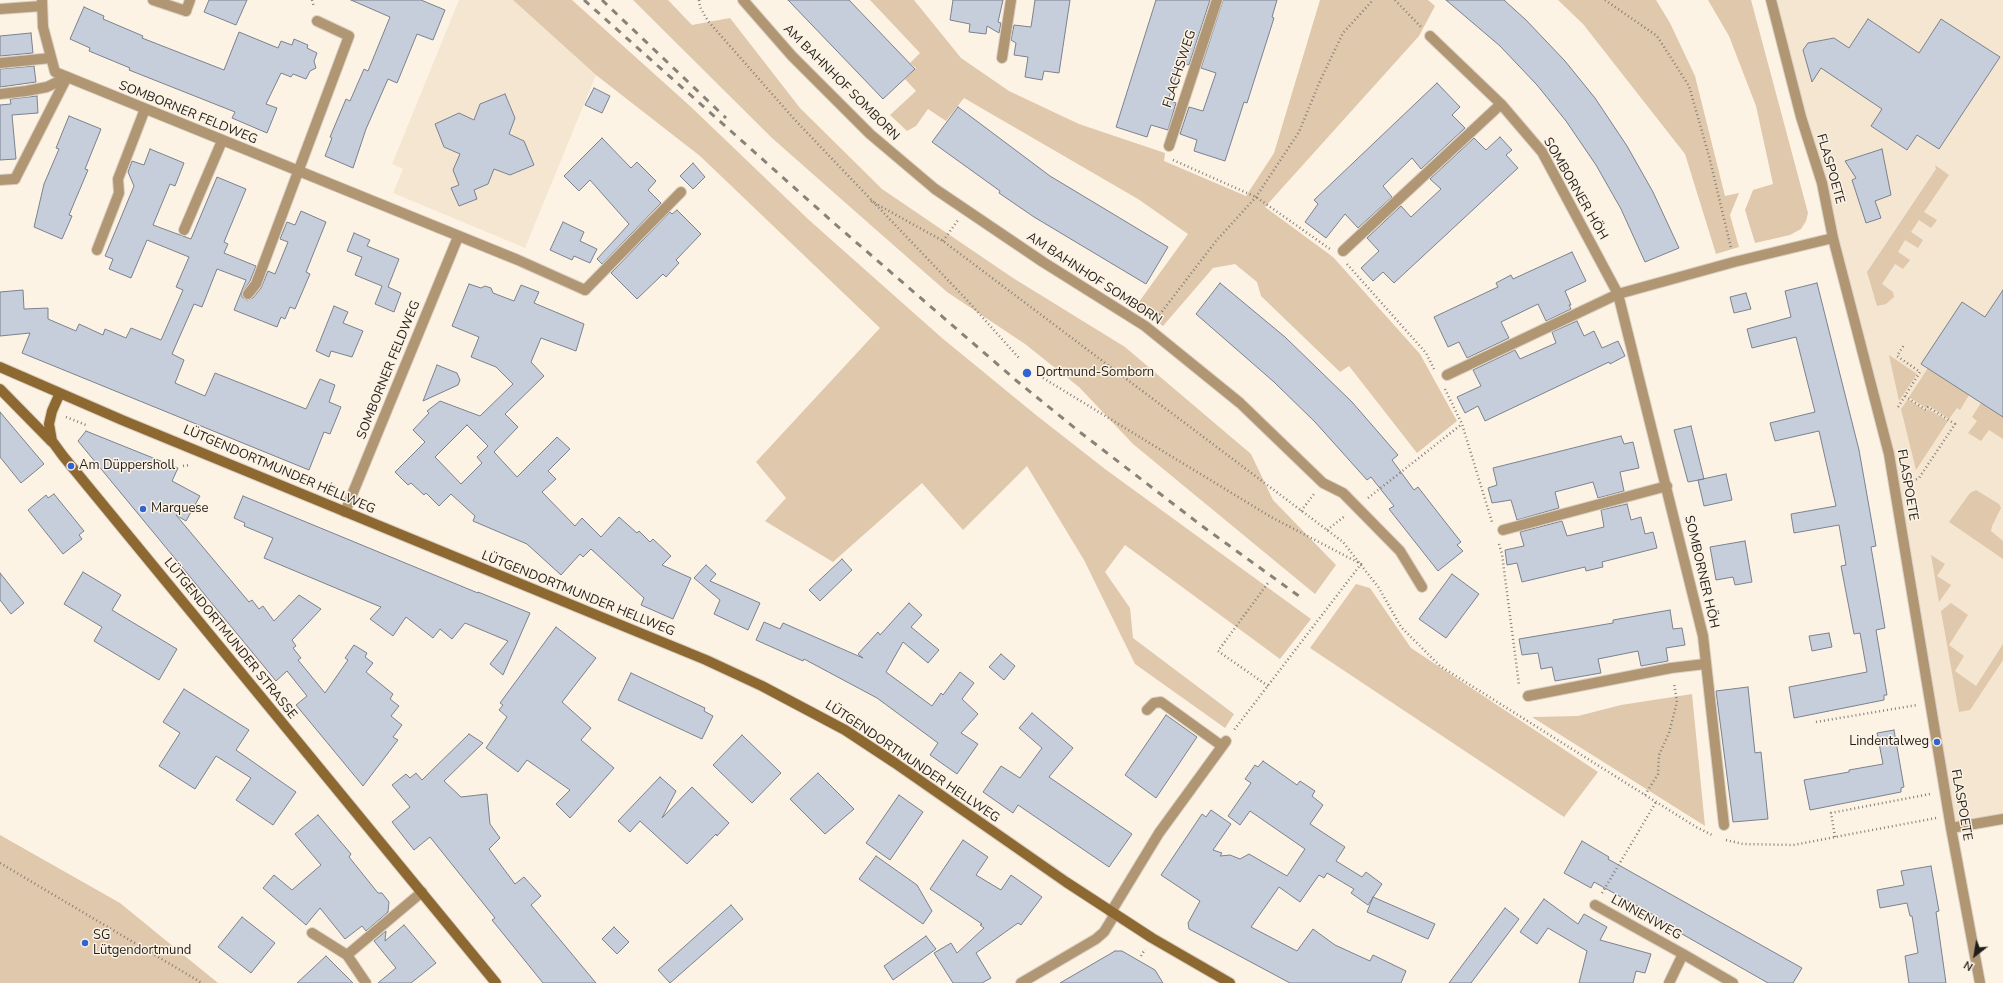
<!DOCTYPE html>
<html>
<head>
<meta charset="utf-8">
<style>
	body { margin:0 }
	#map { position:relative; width:2003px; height:983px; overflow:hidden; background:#fdf3e5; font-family:"Nunito Sans",sans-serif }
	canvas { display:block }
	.north { position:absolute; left:1955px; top:935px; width:40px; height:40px; -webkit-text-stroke:3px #fdf3e5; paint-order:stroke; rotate:211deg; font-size:11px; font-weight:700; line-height:16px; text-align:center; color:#211d18 }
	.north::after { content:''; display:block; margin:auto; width:14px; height:18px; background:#211d18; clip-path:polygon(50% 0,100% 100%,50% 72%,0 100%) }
</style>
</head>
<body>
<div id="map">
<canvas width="2003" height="983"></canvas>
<div class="north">N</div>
</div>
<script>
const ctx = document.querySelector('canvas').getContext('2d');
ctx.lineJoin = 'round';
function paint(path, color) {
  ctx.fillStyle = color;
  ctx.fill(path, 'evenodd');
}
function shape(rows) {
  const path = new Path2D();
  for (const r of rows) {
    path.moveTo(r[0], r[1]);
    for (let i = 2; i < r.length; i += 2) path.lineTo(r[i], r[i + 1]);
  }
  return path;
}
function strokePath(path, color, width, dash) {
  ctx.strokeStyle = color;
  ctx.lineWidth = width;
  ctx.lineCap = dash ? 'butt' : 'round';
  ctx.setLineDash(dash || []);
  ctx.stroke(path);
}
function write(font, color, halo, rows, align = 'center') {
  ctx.font = font + ' "Nunito Sans",sans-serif';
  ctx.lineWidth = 3;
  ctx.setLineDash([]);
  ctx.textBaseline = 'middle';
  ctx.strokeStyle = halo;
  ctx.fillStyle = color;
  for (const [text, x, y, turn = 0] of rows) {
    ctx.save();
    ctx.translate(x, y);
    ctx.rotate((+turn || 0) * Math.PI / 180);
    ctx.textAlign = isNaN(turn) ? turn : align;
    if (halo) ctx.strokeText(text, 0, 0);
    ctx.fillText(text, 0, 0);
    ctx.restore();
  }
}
paint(shape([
	[459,0,513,0,596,75,525,248,393,193,403,169,392,164],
	[1771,0,2003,0,2003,819,1951,828,1889,454]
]), '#f5e6d2');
paint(shape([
	[513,0,572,0,690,106,809,220,942,338,1036,415,1105,469,1311,619,1280,659,1125,545,1105,572,1130,608,1133,638,1234,714,1225,728,1135,664,1084,560,1027,466,963,530,922,483,833,562,765,521,786,498,756,462,880,328,700,156,596,75],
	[633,0,668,0,692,25,730,18,800,108,882,189,1013,278,1125,347,1251,454,1273,500,1336,565,1315,594,1133,444,1079,387,1025,344,947,292,874,228,772,138],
	[870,0,914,0,961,58,1009,91,1079,124,1165,153,1164,161,1246,196,1274,153,1320,0,1428,0,1435,6,1419,36,1265,207,1333,257,1420,354,1457,421,1417,453,1349,366,1340,372,1261,296,1257,282,1235,264,1213,268,1163,326,1136,306,1188,234,1138,199,964,98,946,121,928,109,916,126,907,131,890,115,916,91,905,79,916,68,910,63,920,53],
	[1558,0,1656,0,1670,23,1695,76,1725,196,1739,193,1730,215,1739,247,1716,254,1685,154,1583,24],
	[1708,0,1751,0,1808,213,1806,221,1801,229,1790,235,1755,243,1745,210,1753,190,1773,184,1756,106,1729,36],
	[1935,165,1949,175,1924,212,1937,220,1931,228,1919,220,1911,232,1923,240,1918,248,1905,240,1898,252,1910,260,1903,269,1895,264,1882,284,1893,292,1894,297,1886,304,1877,306,1867,272,1936,169],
	[1889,355,1917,374,1899,401],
	[1928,368,1969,395,1960,410,1957,408,1949,419,1928,405,1926,408,1909,397],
	[1908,399,1926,411,1928,409,1948,421,1916,470,1901,409],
	[1981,403,2003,417,2003,439,1989,430,1981,441,1968,433,1977,421,1972,417],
	[1976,490,1999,504,2001,508,1992,526,1991,531,2003,541,2003,559,1949,522,1970,493],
	[1931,555,1945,564,1937,576,1951,585,1939,602],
	[1356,584,1370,588,1411,648,1598,772,1564,817,1310,648],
	[1951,603,1968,615,1949,645,1964,656,1955,671,1976,686,2003,644,2003,660,1970,710,1959,712,1941,611],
	[1692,694,1705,826,1532,717,1578,716,1621,705],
	[0,835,120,903,218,983,0,983]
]), '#dfc8ab');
const building = shape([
	[209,0,247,0,236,25,204,12,209,0],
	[351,0,421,0,445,10,433,40,417,34,397,83,388,79,366,129,353,168,325,156,332,138,330,137,346,99,350,101,364,69,368,71,390,17,351,0],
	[788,0,849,0,915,69,883,99,788,0],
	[953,0,1003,0,998,22,1001,23,999,33,987,26,986,34,969,32,970,24,950,20,953,0],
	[1035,0,1070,0,1059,73,1044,71,1042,80,1025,77,1028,57,1014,55,1016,43,1011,40,1014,25,1031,27,1035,0],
	[1156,0,1210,0,1189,65,1181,62,1168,100,1176,103,1168,130,1151,125,1147,137,1116,127,1156,0],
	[1223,0,1277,0,1272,17,1274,18,1247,103,1244,102,1225,161,1194,151,1197,140,1180,134,1189,107,1203,111,1216,73,1201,68,1223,0],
	[1446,0,1504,0,1526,20,1565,61,1595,98,1627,146,1653,192,1679,248,1645,262,1621,209,1596,165,1566,121,1537,85,1500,46,1446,0],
	[84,7,104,16,103,19,143,36,142,38,224,70,239,32,278,48,281,41,292,45,294,39,308,45,307,48,317,53,314,61,316,68,310,71,306,79,293,74,291,77,281,73,266,104,277,108,267,133,232,118,235,112,129,70,130,68,89,51,90,48,70,39,84,7],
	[1868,19,1919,53,1941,19,2000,57,1939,149,1917,135,1907,150,1871,126,1882,109,1821,68,1812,82,1803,50,1808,43,1834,38,1849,48,1868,19],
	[31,33,33,53,0,56,0,36,31,33],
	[34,66,36,82,0,87,0,69,34,66],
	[1437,83,1460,107,1452,115,1465,128,1421,169,1412,158,1383,186,1392,197,1358,228,1345,214,1326,238,1305,222,1318,204,1314,200,1437,83],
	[594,88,610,96,602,113,585,105,594,88],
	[505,94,515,118,509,134,524,141,534,165,510,175,494,169,488,184,474,190,477,199,459,206,451,188,459,185,453,170,460,154,444,147,435,124,459,113,474,120,480,104,505,94],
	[37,96,38,113,12,115,16,159,0,160,0,105,11,104,10,99,37,96],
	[958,107,1050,176,1168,247,1146,284,1034,217,999,193,1000,191,932,142,958,107],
	[69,116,101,129,85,169,88,170,69,215,72,216,62,239,34,227,44,184,59,149,56,148,69,116],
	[1500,137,1512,150,1506,155,1518,168,1394,283,1383,272,1373,281,1361,268,1379,251,1367,238,1401,206,1411,217,1441,189,1430,179,1474,138,1486,150,1500,137],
	[602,138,631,168,637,162,656,181,648,190,661,203,602,264,597,259,629,224,590,180,579,191,564,176,602,138],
	[150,149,184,163,175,186,170,184,153,225,191,239,217,177,246,189,224,242,228,244,224,253,256,266,250,281,242,293,242,297,247,300,253,298,261,288,268,271,275,274,288,242,280,239,287,222,295,225,301,211,326,222,306,272,310,274,295,309,290,307,285,319,281,317,277,327,234,310,246,280,217,269,202,307,194,304,172,354,184,360,175,383,205,396,215,373,306,409,320,379,335,385,329,402,341,407,330,434,324,432,309,470,22,353,30,333,0,336,0,292,23,290,24,309,48,308,48,319,76,331,79,324,103,335,105,329,126,338,131,328,161,340,183,290,176,287,189,257,147,240,131,278,109,269,113,259,105,256,134,186,128,172,132,161,144,165,150,149],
	[1882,149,1891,195,1875,201,1881,218,1866,223,1852,180,1856,178,1845,161,1882,149],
	[693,163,705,177,693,189,680,176,693,163],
	[677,210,701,234,676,260,679,263,666,277,663,274,637,299,611,273,670,212,672,214,677,210],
	[563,222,584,232,580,241,597,249,590,263,574,256,572,260,550,250,563,222],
	[354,233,370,240,367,246,399,259,388,287,401,293,394,312,375,304,382,286,355,275,362,257,347,251,354,233],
	[1572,252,1586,281,1565,291,1571,305,1569,305,1571,309,1546,321,1538,304,1501,322,1509,338,1467,358,1459,342,1448,347,1434,317,1498,287,1496,283,1511,275,1513,279,1572,252],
	[1220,283,1285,337,1352,402,1398,455,1392,460,1414,490,1418,487,1439,514,1461,542,1457,545,1463,551,1438,571,1389,509,1394,506,1371,477,1367,480,1315,422,1274,382,1196,314,1220,283],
	[1817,283,1859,450,1876,546,1871,547,1885,628,1876,630,1887,695,1884,695,1884,700,1794,718,1789,687,1867,672,1860,633,1854,634,1841,566,1846,565,1839,525,1794,533,1791,514,1836,506,1819,431,1775,441,1770,423,1815,412,1796,337,1752,348,1747,329,1791,317,1785,291,1817,283],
	[469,284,481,288,485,286,491,288,493,293,514,301,521,285,539,292,534,303,584,324,576,351,541,338,531,362,544,376,505,414,518,427,494,452,517,477,557,437,570,449,548,471,556,479,542,492,575,526,582,518,601,537,619,517,637,533,639,531,650,542,653,539,671,556,662,565,691,578,673,619,641,605,644,598,591,549,583,557,580,554,561,575,527,544,473,521,475,516,451,494,439,506,426,493,424,495,411,483,408,485,395,472,425,442,413,430,429,413,427,411,440,401,480,416,513,384,496,367,471,357,479,337,452,326,469,284],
	[467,425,488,446,477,457,482,463,461,484,435,457,467,425],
	[2003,290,2003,417,1921,364,1962,302,1985,317,2003,290],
	[1746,293,1751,309,1734,313,1730,297,1746,293],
	[334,306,348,312,343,323,363,331,352,357,331,351,329,357,316,351,334,306],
	[1577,321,1584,336,1594,331,1602,348,1618,341,1625,356,1610,364,1609,362,1485,421,1478,406,1465,413,1457,397,1481,386,1473,370,1515,350,1520,359,1556,343,1552,332,1577,321],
	[437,365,457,373,460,380,458,385,423,401,437,365],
	[0,412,44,464,21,483,0,457,0,412],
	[1691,426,1704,479,1688,482,1674,430,1691,426],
	[86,431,178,468,172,481,200,496,186,521,176,515,249,602,252,600,259,609,263,606,274,621,299,595,321,609,292,640,296,646,293,648,301,658,298,660,325,693,348,660,345,658,354,645,367,653,365,657,373,663,366,672,393,694,390,699,399,706,391,716,402,725,393,737,398,740,363,786,296,705,307,696,287,671,276,681,78,441,86,431],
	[1621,436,1624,444,1633,442,1639,468,1620,472,1624,491,1598,498,1593,482,1555,492,1559,508,1517,520,1511,500,1492,503,1488,488,1497,485,1493,468,1621,436],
	[1726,474,1732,500,1704,506,1698,480,1726,474],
	[54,494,84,531,79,535,82,539,63,554,28,510,46,495,48,498,54,494],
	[243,496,478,593,478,592,530,613,503,675,490,664,508,641,465,623,452,639,440,629,433,638,406,617,393,636,370,619,381,607,264,558,273,538,244,526,245,523,234,518,243,496],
	[1627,504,1631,520,1641,517,1645,534,1653,532,1657,548,1602,562,1603,567,1586,571,1585,567,1522,582,1517,563,1507,565,1505,550,1524,546,1520,532,1562,521,1567,536,1604,527,1601,510,1627,504],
	[1745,541,1752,582,1735,585,1733,577,1716,580,1710,547,1745,541],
	[842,559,852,570,820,601,809,590,842,559],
	[706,565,716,574,710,581,760,603,748,630,714,614,720,600,694,578,706,565],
	[83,572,121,595,112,610,177,649,159,680,94,641,102,627,64,604,83,572],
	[0,573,24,603,11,614,0,600,0,573],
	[1452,574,1479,594,1446,638,1419,619,1452,574],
	[909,603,922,615,911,627,939,650,928,663,903,642,886,672,932,706,941,693,943,695,960,672,974,683,962,699,978,714,961,733,978,744,957,774,930,755,938,743,877,698,804,659,803,661,756,640,764,622,780,629,783,623,863,658,858,654,878,632,880,635,909,603],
	[1670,610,1673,629,1682,628,1685,645,1666,648,1668,661,1641,666,1638,651,1598,659,1601,673,1555,681,1552,667,1541,669,1538,653,1522,655,1519,639,1613,623,1613,620,1670,610],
	[556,627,596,658,562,702,591,728,581,740,614,768,570,818,556,804,570,790,527,760,518,772,486,748,507,717,499,710,503,705,500,703,556,627],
	[1829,633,1832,647,1812,651,1809,636,1829,633],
	[1001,654,1015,666,1004,680,989,667,1001,654],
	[631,673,705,708,704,711,713,716,702,739,618,700,631,673],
	[1748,687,1755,753,1761,752,1768,819,1733,822,1716,691,1748,687],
	[184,689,249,730,236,750,296,792,273,825,236,800,251,778,216,756,195,789,159,766,180,733,163,722,184,689],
	[1032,713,1073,748,1049,777,1132,834,1109,867,1018,805,1013,813,983,792,1001,766,1020,778,1042,748,1019,728,1032,713],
	[1166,715,1197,737,1156,798,1125,775,1166,715],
	[1894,730,1904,787,1901,788,1901,792,1810,810,1804,780,1849,772,1849,770,1883,764,1877,733,1894,730],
	[469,734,483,743,444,781,461,797,487,794,490,824,500,838,489,849,515,884,524,877,541,896,531,905,596,983,543,983,492,920,495,918,430,837,414,850,392,822,410,807,392,785,406,774,410,778,416,773,422,780,469,734],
	[742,735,781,773,752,803,713,765,742,735],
	[1263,761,1297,785,1300,781,1315,791,1312,796,1323,805,1310,824,1345,847,1336,861,1362,877,1366,872,1382,884,1368,905,1351,893,1354,889,1327,873,1324,878,1319,875,1300,902,1279,887,1251,927,1297,951,1313,929,1335,945,1370,961,1373,955,1406,971,1401,983,1290,983,1189,929,1188,923,1200,901,1161,875,1202,814,1206,817,1211,810,1231,824,1213,850,1222,853,1220,856,1230,855,1240,859,1249,854,1287,876,1305,849,1250,811,1240,825,1228,816,1251,783,1245,779,1255,765,1258,767,1263,761],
	[818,773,854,809,825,834,790,799,818,773],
	[660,777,676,791,662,818,692,787,729,823,717,836,716,834,687,864,640,821,630,832,618,821,660,777],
	[899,795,923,812,890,860,866,843,899,795],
	[318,815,351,854,349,857,378,893,382,893,389,902,388,912,366,931,362,926,345,939,320,908,306,925,263,888,274,875,292,890,321,865,295,834,318,815],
	[963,840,988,857,976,875,1001,890,1011,875,1042,897,1021,925,1018,923,976,953,991,978,982,983,953,983,934,953,951,943,957,953,984,928,980,925,982,924,930,889,963,840],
	[1582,841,1609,857,1608,859,1802,968,1793,983,1768,983,1654,918,1655,916,1594,882,1591,888,1564,873,1582,841],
	[876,856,917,885,932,911,923,924,859,879,876,856],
	[1931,866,1939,911,1936,912,1946,983,1909,983,1905,956,1918,953,1912,916,1910,916,1907,903,1880,908,1877,890,1904,885,1901,871,1931,866],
	[1373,897,1435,924,1428,939,1367,912,1373,897],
	[1544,899,1578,924,1584,914,1607,927,1600,940,1651,954,1645,973,1636,971,1633,983,1579,983,1587,951,1548,928,1537,944,1520,932,1544,899],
	[731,905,743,919,670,983,658,970,731,905],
	[1505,908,1519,919,1471,983,1449,983,1505,908],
	[242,917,275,943,251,973,218,947,242,917],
	[404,925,436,963,411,983,378,983,396,968,374,941,386,931,385,941,404,925],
	[614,927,629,942,617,954,602,939,614,927],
	[926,936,936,949,893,980,884,966,926,936],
	[1115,951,1122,951,1155,970,1163,983,1060,983,1115,951],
	[326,956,353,983,297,983,326,956]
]);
paint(building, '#c6cddb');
strokePath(building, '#7b828e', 1);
const lane = shape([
	[186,11,190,0],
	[0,63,51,58],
	[0,94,26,91,47,87,67,77],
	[0,180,15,179],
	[184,230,222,141],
	[97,250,119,193,118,179,145,109],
	[585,290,681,192],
	[248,294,256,284,298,172],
	[1147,710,1154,703,1161,702,1222,746]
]);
const street = shape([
	[42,0,43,27,55,72,518,260,585,290],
	[153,0,186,11],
	[743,0,792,56,870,134,935,189,1043,262,1145,326,1240,403,1323,483,1343,493,1400,551,1422,587],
	[1771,0,1801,117,1822,183,1833,238,1889,454,1951,828,1980,983],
	[0,9,42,6],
	[1430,36,1501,104,1542,152,1618,294,1703,636,1724,825],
	[1002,58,1011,0],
	[1169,146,1217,0],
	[298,172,349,36,317,21],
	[15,179,67,77],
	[1343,251,1501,104],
	[1447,375,1618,294,1734,262,1833,238],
	[345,512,458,237],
	[1503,530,1667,486],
	[1528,696,1671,668,1705,664],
	[1951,828,2003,819],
	[1595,905,1683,954],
	[1111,912,1159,833,1226,741],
	[312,933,347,955,422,892],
	[347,955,366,983],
	[1021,983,1096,939,1104,932,1115,914],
	[1669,983,1683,954,1733,983]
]);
const secondary = shape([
	[0,367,122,420,706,660,762,686,845,730,895,763,1066,882,1152,938,1230,983],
	[0,389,52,442],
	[60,393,52,411,49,424,52,441,63,456,496,983]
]);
strokePath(lane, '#dad1c4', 12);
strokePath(street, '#dad1c4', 12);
strokePath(secondary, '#dad1c4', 12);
strokePath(shape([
	[312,0,314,7],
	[699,0,700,7,708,21,795,120,966,299,1019,358],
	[1395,0,1421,27],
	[1605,0,1657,36,1689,86,1709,156,1731,248],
	[1173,160,1256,197,1330,249],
	[871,201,943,241,1343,542,1379,588,1401,627,1440,666,1696,827,1712,835],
	[943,241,958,220],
	[1347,264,1426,353,1434,369],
	[1157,318,1216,241,1256,197,1299,132,1320,81,1343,33,1373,0],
	[1043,378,1271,517,1361,564,1234,730],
	[1445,389,1462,424,1492,522],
	[1905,396,1926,410,1928,407,1955,424,1919,478,1913,481],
	[1898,407,1920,372,1897,356,1904,345],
	[66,417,86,425],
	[183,466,190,465],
	[331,483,339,491],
	[1368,498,1462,424],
	[1301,511,1314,494],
	[1327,530,1345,516],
	[1499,544,1502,554,1519,685],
	[1268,686,1218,651,1268,583],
	[1816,722,1917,705],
	[1645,795,1658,774,1659,755,1669,733,1677,702,1674,683],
	[1835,837,1831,813,1930,794],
	[1726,840,1743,844,1793,845,1936,818],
	[0,863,202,983],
	[1602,893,1656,802],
	[1141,956,1145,949]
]), '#857e75', 2.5, [1, 3]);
strokePath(lane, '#b09673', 10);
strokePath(street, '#b09673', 10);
strokePath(secondary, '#8d6831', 10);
strokePath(shape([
	[584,0,835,224,1018,382,1081,433,1202,526,1303,599],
	[602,0,726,118]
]), '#898278', 3, [7, 7]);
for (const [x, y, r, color] of [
	[1027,373,5,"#2f64d2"],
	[71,466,4,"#2f64d2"],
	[143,509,4,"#2f64d2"],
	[1937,742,4,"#2f64d2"],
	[85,943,4,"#2f64d2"]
]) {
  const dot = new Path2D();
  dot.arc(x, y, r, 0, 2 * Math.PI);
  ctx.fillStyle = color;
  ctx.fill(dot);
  strokePath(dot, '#fdf3e5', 1.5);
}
write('13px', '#211d18', '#fdf3e5', [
	["FLACHSWEG",1180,69,-72],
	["AM BAHNHOF SOMBORN",841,83,45],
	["SOMBORNER FELDWEG",188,113,22],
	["FLASPOETE",1830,169,74],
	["SOMBORNER HÖH",1575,189,60],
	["AM BAHNHOF SOMBORN",1094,279,33],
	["SOMBORNER FELDWEG",389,370,-68],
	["LÜTGENDORTMUNDER HELLWEG",279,470,23],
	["FLASPOETE",1907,485,80],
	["SOMBORNER HÖH",1701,572,77],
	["LÜTGENDORTMUNDER HELLWEG",578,594,22],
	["LÜTGENDORTMUNDER STRASSE",230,639,51],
	["LÜTGENDORTMUNDER HELLWEG",912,762,34],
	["FLASPOETE",1961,805,80],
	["LINNENWEG",1646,918,29]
]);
write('13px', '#211d18', '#fdf3e5', [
	["Dortmund-Somborn",1036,373],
	["Am Düppersholl",79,466],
	["Marquese",151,509],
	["Lindentalweg",1929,742,"right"],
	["SG",93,936],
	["Lütgendortmund",93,951]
], 'left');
</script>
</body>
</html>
